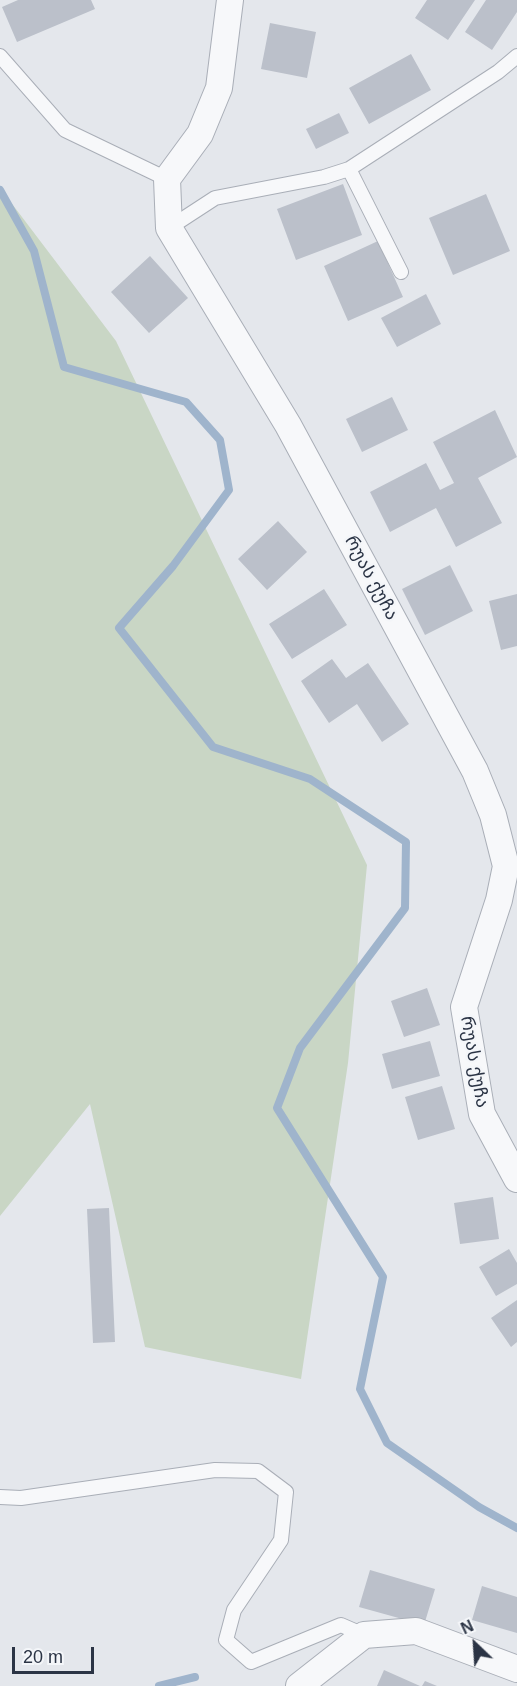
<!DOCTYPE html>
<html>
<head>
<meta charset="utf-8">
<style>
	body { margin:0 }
	#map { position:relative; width:517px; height:1686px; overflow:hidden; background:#e4e7ec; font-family:Helvetica,sans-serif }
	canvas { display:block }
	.north { position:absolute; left:445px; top:1614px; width:60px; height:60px; -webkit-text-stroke:4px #f4f6f9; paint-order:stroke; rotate:335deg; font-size:16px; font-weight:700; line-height:24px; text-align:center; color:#2b3445 }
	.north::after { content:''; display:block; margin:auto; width:21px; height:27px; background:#2b3445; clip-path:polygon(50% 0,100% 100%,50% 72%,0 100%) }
	.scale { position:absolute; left:12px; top:1647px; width:82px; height:27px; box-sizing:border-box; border:3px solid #2b3445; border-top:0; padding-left:8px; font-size:18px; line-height:21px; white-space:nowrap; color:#2b3445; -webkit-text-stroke:4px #f4f6f9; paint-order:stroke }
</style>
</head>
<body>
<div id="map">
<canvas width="517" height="1686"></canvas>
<div class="north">N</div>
<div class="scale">20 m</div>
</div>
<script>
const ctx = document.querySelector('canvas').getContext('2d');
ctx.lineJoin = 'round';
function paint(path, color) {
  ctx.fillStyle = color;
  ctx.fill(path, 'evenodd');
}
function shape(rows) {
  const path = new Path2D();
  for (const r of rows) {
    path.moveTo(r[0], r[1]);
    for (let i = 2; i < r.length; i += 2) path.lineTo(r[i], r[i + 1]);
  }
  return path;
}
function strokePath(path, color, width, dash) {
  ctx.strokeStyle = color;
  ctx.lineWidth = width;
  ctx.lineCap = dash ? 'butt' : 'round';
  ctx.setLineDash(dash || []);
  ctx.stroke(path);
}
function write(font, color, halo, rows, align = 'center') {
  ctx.font = font + ' Helvetica,"Noto Sans Georgian",sans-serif';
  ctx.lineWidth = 5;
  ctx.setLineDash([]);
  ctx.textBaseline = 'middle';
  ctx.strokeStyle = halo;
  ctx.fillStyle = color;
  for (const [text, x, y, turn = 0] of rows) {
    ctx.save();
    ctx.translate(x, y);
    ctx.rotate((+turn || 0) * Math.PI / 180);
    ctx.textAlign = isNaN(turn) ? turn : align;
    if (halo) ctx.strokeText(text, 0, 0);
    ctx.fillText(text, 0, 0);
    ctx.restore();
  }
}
paint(shape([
	[0,188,116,341,367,865,348,1063,301,1379,145,1347,90,1104,0,1216]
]), '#c9d6c5');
strokePath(shape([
	[0,190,34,251,64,367,186,402,220,440,229,490,173,566,119,628,213,747,310,779,406,842,405,908,300,1048,277,1108,383,1277,360,1389,387,1443,479,1507,517,1528],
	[159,1686,195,1677]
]), '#9fb4cc', 8);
paint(shape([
	[18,0,91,0,95,9,17,42,2,7],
	[427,0,475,0,448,40,415,18],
	[486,0,517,0,517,12,492,50,465,32],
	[270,23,316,32,307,78,261,69],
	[411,54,431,90,369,124,349,88],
	[339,113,349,133,316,149,306,129],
	[343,184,362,235,296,260,277,209],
	[486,194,510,251,453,275,429,218],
	[378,241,403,297,348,321,324,266],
	[150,256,188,298,149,333,111,292],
	[426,294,441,324,397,347,381,318],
	[392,397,408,430,362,452,346,419],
	[495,410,517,457,478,478,502,523,456,547,436,508,390,532,370,492,426,463,440,490,454,483,433,442],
	[278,521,307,552,267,590,238,559],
	[450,565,473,611,425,635,402,589],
	[324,589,347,625,292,659,269,624],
	[517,594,517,646,501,650,489,601],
	[332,659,346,678,368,663,409,724,382,742,357,704,329,723,301,681],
	[427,988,440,1025,404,1037,391,1001],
	[430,1041,440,1076,392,1089,382,1054],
	[442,1086,455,1129,418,1140,405,1097],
	[493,1197,499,1239,460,1244,454,1203],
	[109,1208,115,1342,93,1343,87,1209],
	[509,1249,517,1263,517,1284,496,1296,479,1267],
	[517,1300,517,1342,511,1347,491,1318],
	[370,1570,435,1589,424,1625,359,1607],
	[482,1586,517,1597,517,1633,472,1620],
	[384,1670,420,1686,377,1686],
	[425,1681,437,1686,422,1686]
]), '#bbc0ca');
const service = shape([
	[0,56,65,130,167,179],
	[349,169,401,272],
	[169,228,215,198,324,177,349,169,498,72,517,56],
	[0,1497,21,1498,215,1470,258,1471,286,1492,281,1540,234,1610,226,1640,251,1662,341,1625,364,1635]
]);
const minor = shape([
	[230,0,219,88,200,134,167,179,169,228,288,425,475,771,493,815,506,866,499,900,464,1007,482,1114,517,1179],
	[299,1686,364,1635,416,1631,517,1669]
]);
strokePath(service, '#a9aeb7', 16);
strokePath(minor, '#a9aeb7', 28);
strokePath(service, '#f7f8fa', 14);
strokePath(minor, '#f7f8fa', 26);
write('18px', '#2b3445', '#f4f6f9', [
	["რუას ქუჩა",371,578,62],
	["რუას ქუჩა",474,1062,80]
]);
</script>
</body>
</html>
